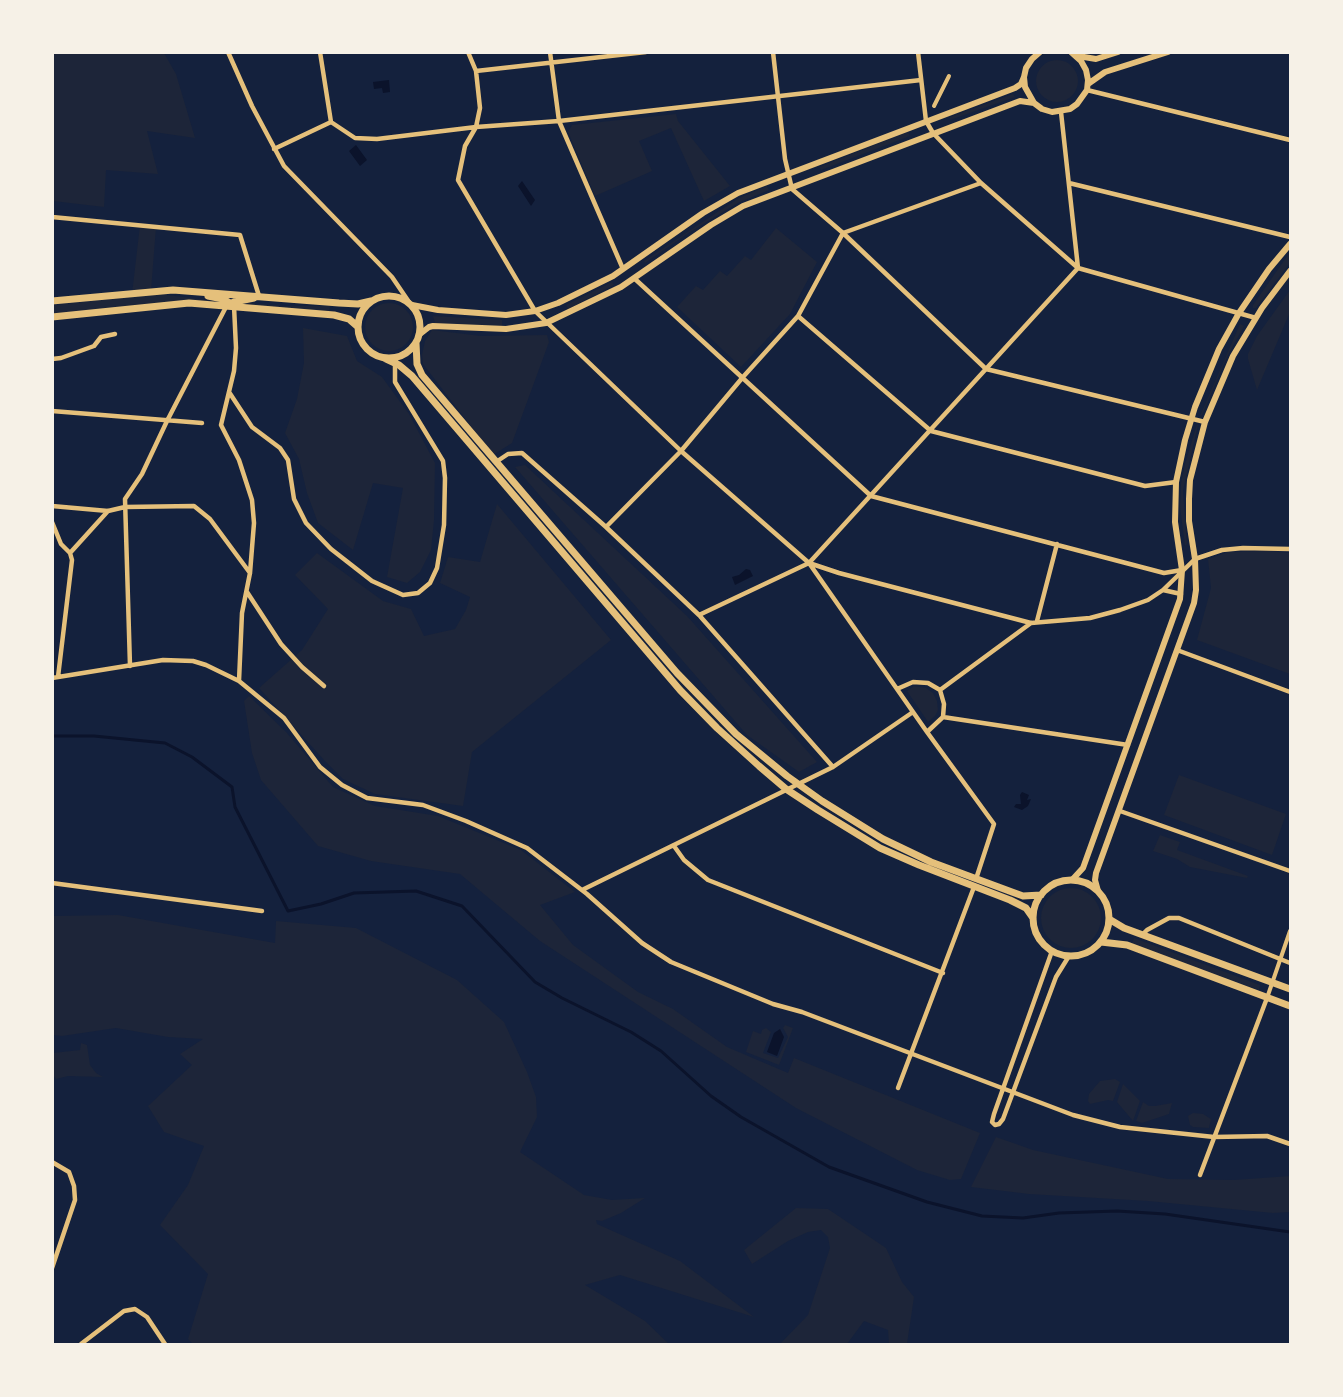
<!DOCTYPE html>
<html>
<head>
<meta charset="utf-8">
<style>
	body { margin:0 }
	#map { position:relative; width:1343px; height:1397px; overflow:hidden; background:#14213d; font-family:Commissioner,sans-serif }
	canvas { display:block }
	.frame { position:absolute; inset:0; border:54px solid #f6f1e7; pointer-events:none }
</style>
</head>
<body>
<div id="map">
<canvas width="1343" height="1397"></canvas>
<div class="frame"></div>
</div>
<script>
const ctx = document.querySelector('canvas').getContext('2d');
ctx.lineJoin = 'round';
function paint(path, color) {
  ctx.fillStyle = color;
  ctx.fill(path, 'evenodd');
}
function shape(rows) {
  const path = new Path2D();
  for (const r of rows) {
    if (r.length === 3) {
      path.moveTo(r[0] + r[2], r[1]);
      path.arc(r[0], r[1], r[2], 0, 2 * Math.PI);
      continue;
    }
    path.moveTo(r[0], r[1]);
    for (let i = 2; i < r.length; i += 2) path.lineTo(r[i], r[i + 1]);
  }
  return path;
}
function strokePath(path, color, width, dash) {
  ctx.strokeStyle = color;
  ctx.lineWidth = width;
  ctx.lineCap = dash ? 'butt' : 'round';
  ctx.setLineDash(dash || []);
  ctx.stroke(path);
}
paint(shape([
	[53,52,164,53,176,74,195,138,147,131,158,174,106,170,104,207,53,201],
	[1057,81,21],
	[1013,94,1015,97,950,120,950,117],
	[676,114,678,121,730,186,704,201,671,128,639,141,652,171,595,196,568,132,572,125],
	[908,132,910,136,821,170,819,167],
	[767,186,769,190,738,203,690,232,645,263,644,261,713,215,739,198],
	[140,225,156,227,151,291,132,294],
	[776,228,817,262,790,314,741,367,677,307,696,286,703,290,720,271,727,276,745,256,751,260],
	[1290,252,1290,263,1256,308,1253,308,1253,305],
	[612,282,614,285,568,309,566,305],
	[1290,290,1290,312,1257,390,1248,359,1248,354,1257,336],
	[160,294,214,301,213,302,54,314,54,305],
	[389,327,24],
	[247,303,286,306,330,306,329,313,247,305],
	[433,316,502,320,502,326,435,323],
	[1240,324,1244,326,1227,357,1202,415,1200,416],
	[303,328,347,336,357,361,382,377,409,414,435,463,434,520,431,550,420,572,407,583,387,577,403,488,373,483,353,550,318,523,307,493,299,459,285,433,297,399,304,363],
	[432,330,481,336,547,335,549,342,512,443,493,455,423,364,422,355,425,341],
	[1197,424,1198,425,1183,491,1187,544,1185,546,1180,507,1181,484,1185,464],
	[525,465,687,616,817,762,799,772,747,735,515,467],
	[497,504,611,640,472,752,463,806,375,794,343,779,324,760,259,688,302,650,328,609,295,575,317,553,383,601,411,609,424,636,455,629,466,610,470,597,440,583,448,557,480,562],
	[1268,551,1290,553,1290,674,1197,640,1211,588,1208,559,1228,552],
	[914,686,926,688,933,693,937,701,938,710,935,716,928,722,907,691],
	[249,696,287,733,333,787,375,806,438,816,521,850,575,892,540,905,573,945,638,992,673,1009,727,1047,788,1073,794,1058,980,1133,961,1179,950,1180,917,1170,796,1108,540,941,460,874,371,861,318,846,261,780,252,753,244,701],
	[1179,775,1286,814,1272,855,1164,815],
	[1160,835,1180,842,1177,850,1248,876,1247,878,1190,867,1177,859,1153,851],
	[1071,918,30],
	[118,915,275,943,276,921,356,928,457,980,504,1022,527,1072,536,1097,537,1117,520,1152,584,1195,612,1200,645,1198,621,1213,602,1221,596,1220,597,1224,680,1261,754,1317,620,1275,585,1285,645,1321,669,1344,193,1344,188,1339,208,1274,160,1225,188,1185,204,1146,164,1132,148,1106,192,1065,180,1054,203,1039,168,1037,116,1028,62,1036,53,1035,53,916],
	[1134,938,1260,985,1259,990,1132,944],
	[785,1025,793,1028,779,1065,746,1052,753,1031,761,1034,762,1030,766,1028,771,1032,763,1053,778,1058,788,1037,783,1028],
	[81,1043,87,1045,90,1065,96,1073,103,1077,68,1076,56,1079,53,1075,53,1053,80,1050],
	[1115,1079,1120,1082,1113,1101,1108,1100,1090,1104,1088,1101,1089,1094,1100,1081],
	[1123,1084,1140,1101,1133,1121,1117,1102],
	[1143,1102,1149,1106,1155,1106,1172,1103,1169,1114,1142,1123,1136,1121],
	[1193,1113,1203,1114,1211,1119,1209,1128,1193,1127,1190,1125,1188,1116],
	[996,1137,1033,1150,1168,1179,1234,1180,1290,1176,1290,1212,1273,1213,1148,1201,1029,1194,971,1187],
	[796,1208,828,1209,886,1248,902,1282,914,1297,907,1344,889,1344,888,1330,864,1321,847,1344,780,1344,808,1315,830,1248,828,1237,821,1230,808,1232,788,1241,752,1264,744,1250]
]), '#1d2539');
paint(shape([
	[389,80,390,92,383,93,382,88,374,89,373,82],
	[356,145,367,160,360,166,349,151],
	[522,181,535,200,531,206,518,186],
	[746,569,750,570,753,576,735,585,732,577,739,575],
	[1022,792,1029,795,1027,800,1031,799,1028,806,1022,810,1014,807,1016,804,1021,804,1020,795],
	[780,1029,784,1037,777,1056,767,1052,774,1033]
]), '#0b132b');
strokePath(shape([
	[52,736,94,736,165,743,192,757,232,787,235,807,288,911,321,904,354,893,416,891,462,906,535,982,562,998,631,1032,661,1051,711,1096,741,1117,829,1167,927,1202,982,1216,1023,1218,1059,1213,1117,1211,1165,1214,1290,1232]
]), '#0b132b', 3);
strokePath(shape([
	[934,106,949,76],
	[1267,998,1290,931]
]), '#e5c07b', 4);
strokePath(shape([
	[228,52,252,106,284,166,392,277,409,302],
	[320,52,331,122,355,138,377,139,476,127,559,121,921,80],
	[468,52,476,71,480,108,476,127,465,146,458,180,535,311,681,451,809,563,839,573,1031,623,1090,618,1120,610,1148,600,1163,590,1195,559,1222,550,1243,548,1290,549],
	[550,52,559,121,623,269],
	[773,52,785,159,792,189,843,233,986,369,1205,422],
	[918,52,926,121,933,133,981,183,1078,268,1256,318],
	[476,71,646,52],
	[1087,90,1290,140],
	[274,149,331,122],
	[1069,183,1290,237],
	[52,217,240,235,259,296],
	[635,279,871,496,1164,573,1182,570],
	[234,306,236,348,234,371,221,425,239,460,252,500,254,523,250,573,242,613,239,681],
	[798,316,931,431,1145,486,1176,482],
	[52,359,61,358,94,346,101,337,115,334],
	[229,392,252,427,280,448,288,460,294,499,306,523,331,549,372,581,403,595,418,593,430,583,437,568,444,525,445,478,443,461,395,382,395,363],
	[52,411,202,423],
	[496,462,508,454,522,453,606,527,699,615,833,767],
	[52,506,108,511,125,507,194,506,210,519,250,573],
	[52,522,61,544,70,553],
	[606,527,681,451,743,377,798,316,843,233,981,183],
	[70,553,108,511],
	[809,563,927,732,994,824,976,879],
	[1163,590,1181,594],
	[247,592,281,644,302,667,324,686],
	[699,615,809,563,1078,268,1061,112],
	[1037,621,1057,544],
	[1177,650,1290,692],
	[130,666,125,499,142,474,167,421,227,305],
	[58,677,72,560,70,553],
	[52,678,163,660,193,661,206,665,239,681,284,718,320,767,342,785,367,798,423,805,466,821,527,848,587,894,642,943,671,962,773,1004,802,1012,1073,1115,1120,1127,1214,1137,1267,1136,1290,1144],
	[897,689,913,682,928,683,940,690,944,704,943,717,927,732],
	[940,690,1031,623],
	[943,717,1128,745],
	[1120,811,1290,871],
	[674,846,684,860,708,880,943,973],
	[52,883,262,911],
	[582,890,833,767,913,712],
	[1142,935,1147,930,1169,918,1179,918,1290,963],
	[1052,951,994,1114,992,1122,995,1125,999,1124,1003,1119,1056,977,1069,956],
	[898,1088,974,887],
	[52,1162,69,1172,74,1186,75,1200,52,1268],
	[1200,1175,1267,998],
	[81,1344,124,1311,135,1309,147,1317,165,1344]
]), '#e5c07b', 4.5);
strokePath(shape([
	[1040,52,1032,59,1026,68,1024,77,1025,87,1034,103,1042,109,1052,112,1070,109,1077,104,1087,90,1088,80,1086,70,1081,61,1071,52],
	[1078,56,1096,59,1118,52],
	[1088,84,1105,72,1168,52],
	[412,305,438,310,506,315,535,311,558,303,613,276,703,213,738,193,1015,88,1021,84,1024,77],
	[420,334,429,327,433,326,506,329,546,323,621,287,711,225,743,206,1020,101,1034,103],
	[1072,880,1083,868,1180,599,1182,570,1175,522,1176,482,1185,440,1195,407,1219,349,1239,313,1269,269,1290,244],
	[1098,891,1095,880,1096,873,1194,603,1196,590,1195,559,1189,521,1189,499,1190,480,1205,422,1233,356,1262,308,1290,271]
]), '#e5c07b', 6);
strokePath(shape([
	[389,327,31],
	[208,296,223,299,232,304],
	[52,301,173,290,339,303,358,304,371,301],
	[227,305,234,302,254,298],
	[52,317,189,303,334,315,349,319,357,326],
	[416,343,417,364,422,375,677,673,736,734,787,776,822,801,883,839,931,862,1012,892,1023,896,1041,895],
	[384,358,399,365,412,376,680,690,717,728,759,766,786,789,818,810,880,848,919,865,1010,900,1026,908,1033,918],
	[1071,918,38],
	[1109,919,1124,928,1290,989],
	[1101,942,1127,945,1290,1006]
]), '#e5c07b', 7);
</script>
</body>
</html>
